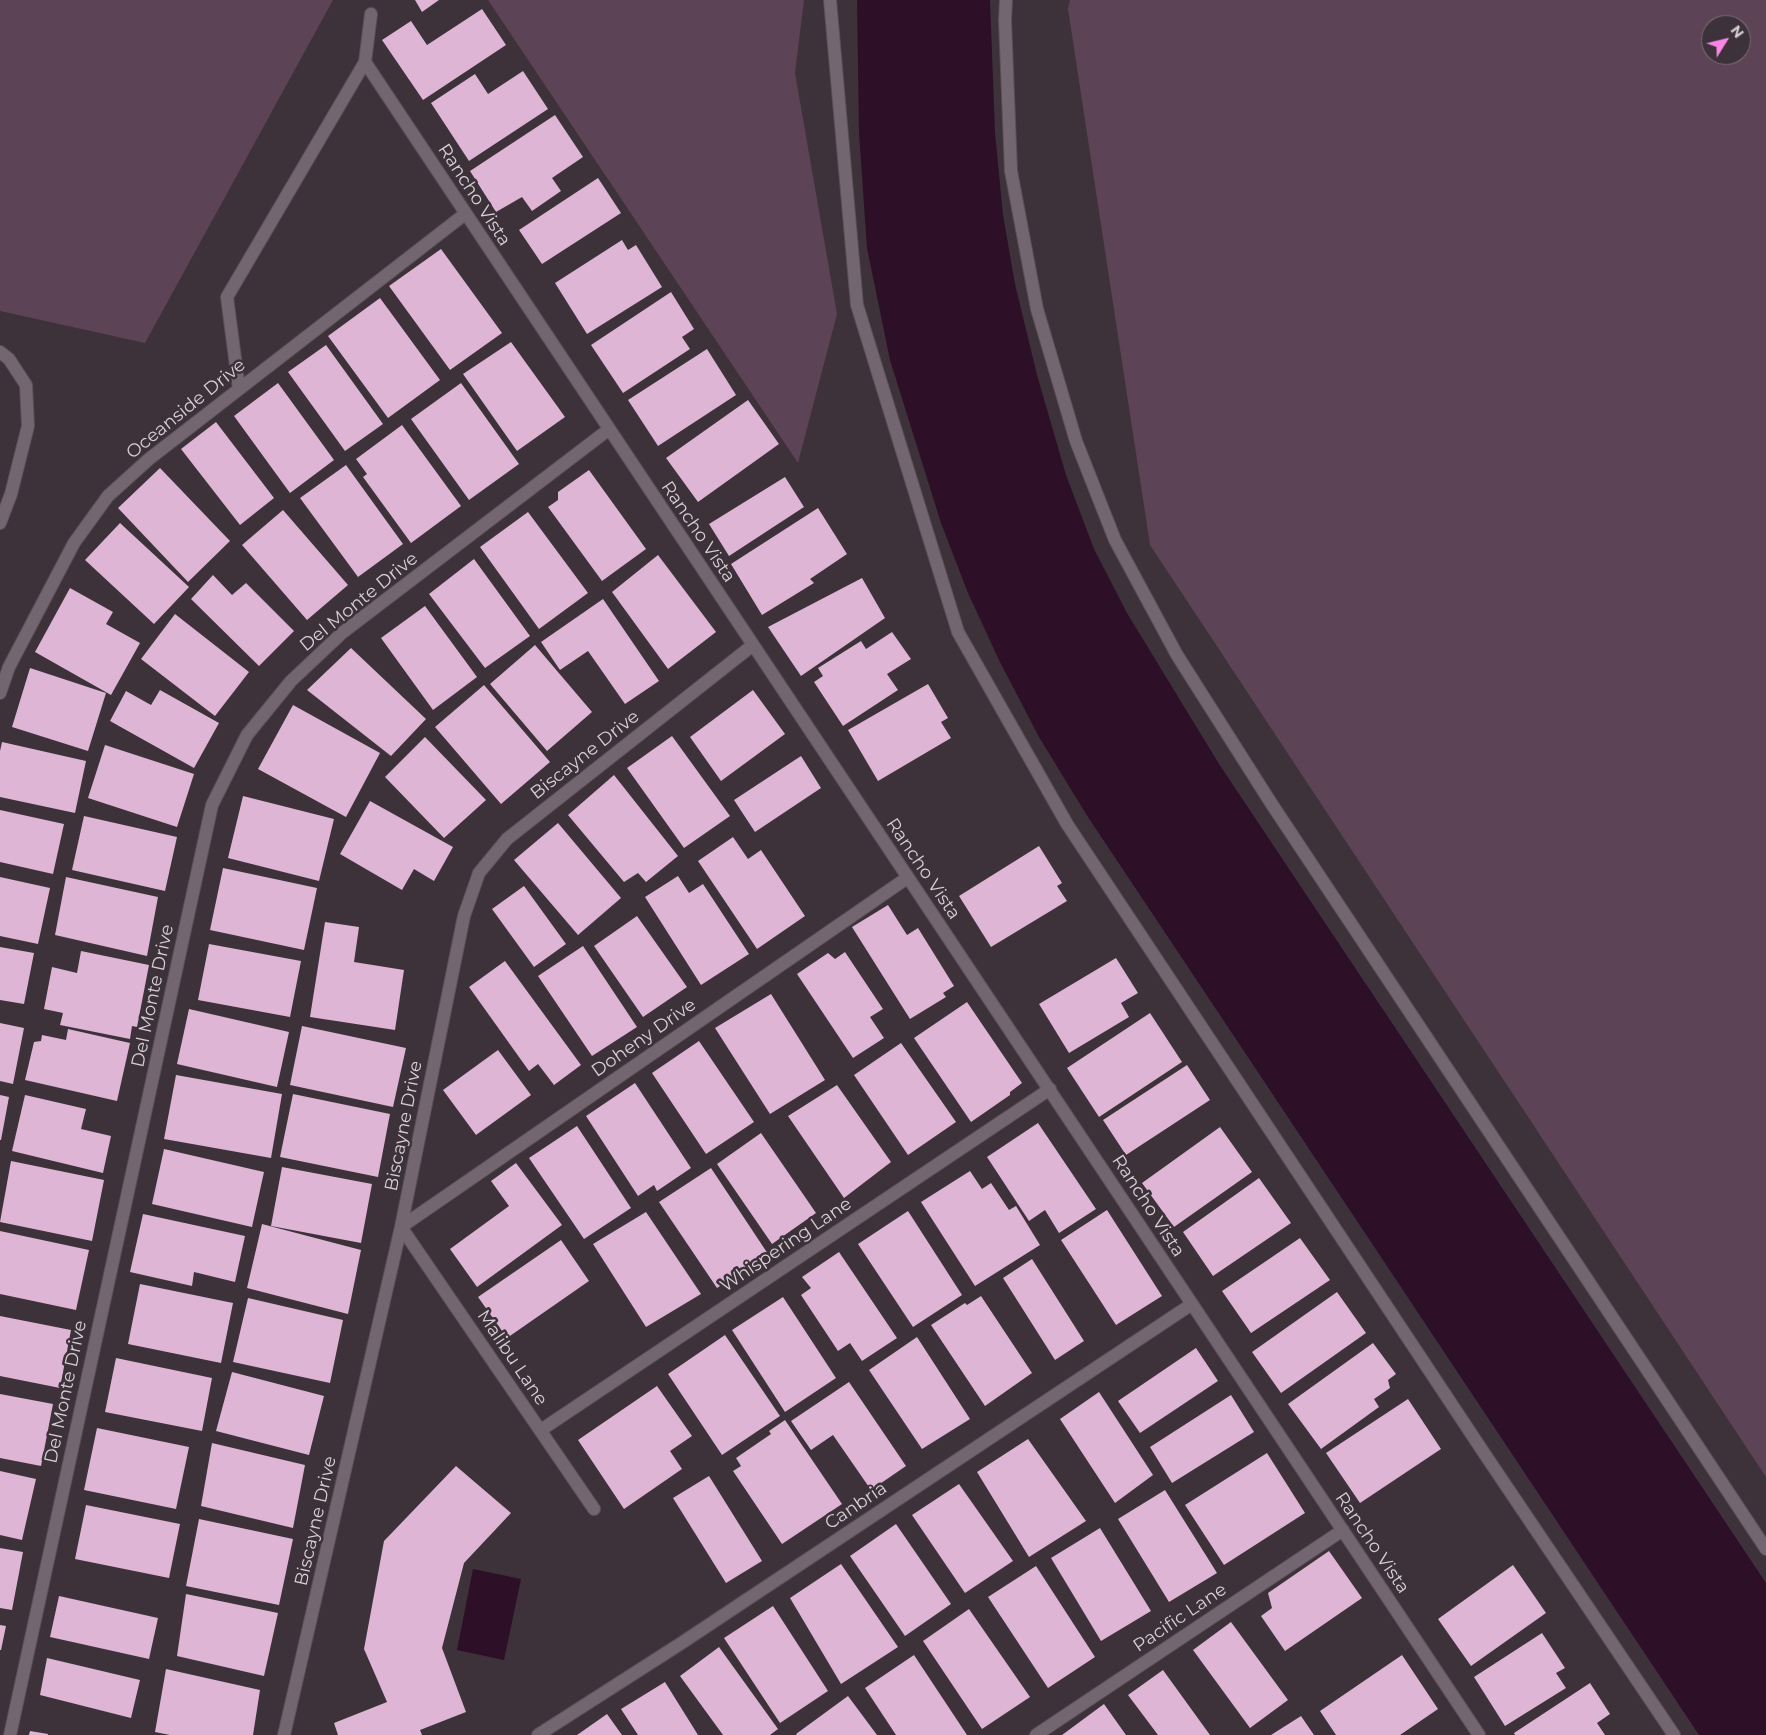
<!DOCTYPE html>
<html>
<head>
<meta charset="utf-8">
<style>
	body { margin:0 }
	#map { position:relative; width:1766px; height:1735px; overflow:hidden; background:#3d313a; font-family:Montserrat,sans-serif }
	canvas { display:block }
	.north { position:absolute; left:1701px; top:15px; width:50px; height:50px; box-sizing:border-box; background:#3d313a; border:1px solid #7b7178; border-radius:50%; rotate:54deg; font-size:14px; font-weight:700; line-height:20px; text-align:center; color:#d7d0d5 }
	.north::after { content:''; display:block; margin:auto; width:18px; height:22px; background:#fb86e5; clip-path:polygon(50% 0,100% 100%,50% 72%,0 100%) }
</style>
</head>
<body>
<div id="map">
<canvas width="1766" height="1735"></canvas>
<div class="north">N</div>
</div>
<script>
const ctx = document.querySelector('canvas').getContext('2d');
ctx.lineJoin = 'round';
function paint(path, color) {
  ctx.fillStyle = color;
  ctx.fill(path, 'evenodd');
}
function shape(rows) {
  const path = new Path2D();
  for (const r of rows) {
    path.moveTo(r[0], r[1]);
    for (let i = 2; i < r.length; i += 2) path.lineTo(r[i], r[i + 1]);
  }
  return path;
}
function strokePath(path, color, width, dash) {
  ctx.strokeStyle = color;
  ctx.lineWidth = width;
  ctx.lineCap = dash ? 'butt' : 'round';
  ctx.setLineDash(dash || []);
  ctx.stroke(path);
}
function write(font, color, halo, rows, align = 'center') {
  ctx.font = font + ' Montserrat,sans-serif';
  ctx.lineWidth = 5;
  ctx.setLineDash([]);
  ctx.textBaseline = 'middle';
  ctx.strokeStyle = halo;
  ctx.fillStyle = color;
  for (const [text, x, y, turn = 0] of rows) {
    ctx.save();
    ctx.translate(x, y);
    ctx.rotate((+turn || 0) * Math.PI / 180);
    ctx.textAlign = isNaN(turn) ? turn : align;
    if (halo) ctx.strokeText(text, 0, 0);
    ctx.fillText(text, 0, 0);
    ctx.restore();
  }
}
paint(shape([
	[0,0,333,0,145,343,0,311],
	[488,0,804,0,795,73,837,314,798,463],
	[1070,0,1766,0,1766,1477,1150,545,1068,9],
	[1711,25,1741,25,1741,55,1711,55]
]), '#5c4356');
paint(shape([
	[857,0,990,0,995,133,1003,215,1015,284,1037,375,1066,475,1094,549,1127,613,1219,764,1766,1583,1766,1735,1699,1735,1162,928,1086,814,1039,737,999,660,968,593,941,523,890,360,867,248,859,133],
	[473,1569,521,1579,504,1660,457,1650]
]), '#2d0f28');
paint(shape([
	[415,0,439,0,422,12],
	[482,9,506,45,423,100,382,40,411,21,427,45],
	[523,71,548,109,469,161,431,103,475,74,488,94],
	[555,115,583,157,552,178,561,191,532,211,522,197,496,212,470,171],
	[598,178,621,213,542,264,519,230],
	[622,240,628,250,636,245,662,287,587,334,555,283],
	[441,249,502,333,450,370,389,286],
	[671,292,694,329,682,337,690,349,623,393,591,345],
	[380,298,440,380,388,418,328,336],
	[511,342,565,417,517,451,463,374],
	[326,345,383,424,345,451,288,372],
	[707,349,736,395,658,446,628,400],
	[278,383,334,460,290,493,234,416],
	[461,383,519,464,469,500,411,419],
	[748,400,779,444,698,502,666,458],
	[216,422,274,498,240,525,181,449],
	[402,425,461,506,411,543,363,477,367,474,356,459],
	[346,465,403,544,358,577,300,498],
	[160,468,230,541,188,582,118,508],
	[589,470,646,549,602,581,548,507,558,500,558,492],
	[785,477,804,507,729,556,709,524],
	[818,508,847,554,810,579,814,583,762,615,731,564],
	[283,510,348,585,307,620,242,545],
	[528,512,588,593,539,629,480,547],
	[120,523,189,587,154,624,85,560],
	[658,555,716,632,668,669,612,592],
	[474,559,530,636,485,668,429,594],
	[213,575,232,595,246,583,294,631,259,666,191,599],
	[862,578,885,618,801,676,768,627],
	[70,588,113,612,106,624,140,643,111,695,35,652],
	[603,599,659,681,625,704,588,651,560,670,541,642],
	[425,606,477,677,433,710,381,638],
	[175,614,249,672,215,716,141,659],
	[892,632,911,659,887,674,898,690,843,726,814,682,823,676,818,668,861,641,866,649],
	[535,645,592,712,547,751,490,684],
	[351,648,426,719,391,756,307,690],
	[30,668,106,693,88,751,12,727],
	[928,684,948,718,941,722,951,738,878,781,848,730],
	[484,685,550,762,501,804,435,727],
	[160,690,219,723,194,768,110,721,126,691,151,705],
	[753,690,785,734,721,781,690,737],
	[293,705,380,753,346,817,258,769],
	[672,736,730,816,684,848,627,768],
	[425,737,486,800,444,838,385,777],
	[2,742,86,761,75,813,0,797,0,751],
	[105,745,194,774,177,827,88,798],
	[801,756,821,788,755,832,734,800],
	[614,775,678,856,646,882,638,873,624,882,568,815],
	[243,796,334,819,319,881,228,858],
	[370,801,453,847,434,881,414,869,402,890,340,854],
	[0,810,64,824,53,874,0,862],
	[84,816,177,837,165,891,72,870],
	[558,823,621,898,578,935,514,860],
	[733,837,748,859,761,850,805,916,757,949,698,861],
	[1039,846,1062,883,1057,886,1067,901,991,947,959,896],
	[223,868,317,888,304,950,210,930],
	[678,876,689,893,703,884,749,954,701,985,645,897],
	[0,877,50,888,38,944,0,936],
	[66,877,158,897,147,956,55,935],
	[524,886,566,944,534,967,492,909],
	[888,905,907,935,918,928,954,986,943,993,946,997,910,1019,852,927],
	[637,916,687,987,643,1017,594,946],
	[325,922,359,927,354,962,404,970,395,1030,310,1017],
	[209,944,301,961,290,1017,198,1000],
	[583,946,637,1027,592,1056,538,976],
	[0,947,34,953,24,1004,0,1000],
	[81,951,149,965,137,1027,132,1026,130,1039,60,1025,63,1013,44,1009,52,967,77,973],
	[845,952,883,1009,870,1017,884,1038,853,1058,797,974,828,953,835,959],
	[1116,958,1138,993,1121,1003,1129,1017,1069,1053,1039,1004],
	[505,961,581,1065,554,1085,538,1064,529,1071,469,987],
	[771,994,825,1080,770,1114,715,1028],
	[967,1002,1022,1083,1010,1092,1010,1095,971,1122,914,1038],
	[189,1009,289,1032,277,1087,177,1064],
	[1150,1013,1182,1062,1099,1117,1067,1068],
	[0,1023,24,1028,13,1084,0,1081],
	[302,1026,406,1048,393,1107,290,1085],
	[68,1029,130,1043,117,1101,25,1080,34,1042,41,1041,42,1035,66,1040],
	[699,1041,754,1122,706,1154,652,1073],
	[901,1043,956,1122,908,1155,854,1075],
	[498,1050,531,1095,476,1135,443,1090],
	[1187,1065,1210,1100,1126,1155,1103,1120],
	[176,1075,282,1094,271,1158,164,1139],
	[635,1083,691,1168,657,1191,654,1185,638,1196,586,1116],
	[837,1085,891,1162,844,1198,788,1116],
	[293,1094,390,1114,378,1177,280,1157],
	[0,1095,9,1097,1,1140,0,1140],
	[25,1095,86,1109,81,1129,111,1136,103,1173,12,1151],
	[1038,1123,1096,1209,1059,1233,1045,1210,1029,1221,987,1157],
	[577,1126,631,1208,584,1239,529,1158],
	[1220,1127,1252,1172,1174,1227,1142,1183],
	[761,1133,816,1213,772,1244,717,1164],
	[164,1149,264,1172,252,1227,152,1204],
	[11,1161,104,1180,92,1241,0,1222],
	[516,1163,562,1225,477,1287,450,1249,509,1206,491,1181],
	[282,1167,372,1184,361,1243,271,1226],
	[711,1168,768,1254,717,1288,659,1202],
	[970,1171,982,1189,991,1183,1009,1210,1016,1206,1040,1245,975,1286,921,1202],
	[1259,1178,1291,1223,1213,1276,1183,1232],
	[1107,1210,1162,1296,1116,1325,1061,1240],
	[908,1211,962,1295,913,1327,858,1244],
	[646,1212,701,1294,646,1327,593,1244],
	[143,1214,245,1236,235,1282,194,1272,192,1286,130,1272],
	[262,1224,361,1250,348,1314,247,1288],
	[0,1231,89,1250,76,1310,0,1294],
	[1300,1238,1330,1280,1251,1333,1222,1291],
	[561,1240,589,1281,507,1338,478,1297],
	[839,1252,897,1338,862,1361,850,1343,838,1351,801,1295,811,1288,802,1277],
	[1032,1259,1084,1341,1055,1360,1003,1278],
	[140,1284,233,1303,221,1363,128,1344],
	[1337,1292,1366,1333,1281,1393,1252,1352],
	[981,1296,1032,1373,985,1406,931,1325,965,1303,967,1305],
	[783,1297,836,1378,785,1412,732,1330],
	[248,1298,343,1320,330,1383,233,1362],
	[0,1316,71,1330,60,1388,0,1376],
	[725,1335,780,1416,722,1455,668,1374],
	[917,1337,970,1419,922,1449,869,1370],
	[1373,1343,1396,1374,1388,1380,1390,1388,1374,1399,1379,1407,1321,1449,1288,1404],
	[1196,1348,1218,1381,1140,1433,1118,1401],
	[116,1358,212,1378,202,1431,105,1412],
	[232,1372,324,1396,309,1455,216,1431],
	[849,1382,906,1466,871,1490,833,1435,811,1450,791,1421],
	[657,1386,692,1436,670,1451,682,1469,624,1509,578,1440],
	[1099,1392,1153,1475,1115,1503,1060,1419],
	[0,1394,53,1404,41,1466,0,1458],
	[1231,1395,1254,1432,1172,1483,1150,1447],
	[1408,1399,1441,1449,1360,1503,1326,1453],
	[785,1420,842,1504,782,1544,733,1471,741,1466,736,1458,771,1434,769,1431],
	[97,1428,189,1447,176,1509,84,1490],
	[1028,1439,1086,1521,1029,1557,977,1472],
	[212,1443,305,1465,293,1528,201,1506],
	[1267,1453,1305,1513,1224,1565,1185,1505],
	[456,1466,511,1513,464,1563,442,1648,466,1712,420,1730,422,1735,338,1735,334,1723,387,1702,364,1649,384,1541],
	[0,1471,36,1479,22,1540,0,1535],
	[709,1476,762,1561,726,1583,673,1498],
	[959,1484,1013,1561,965,1593,912,1515],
	[1165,1490,1217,1573,1169,1602,1118,1519],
	[86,1505,180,1524,169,1578,75,1559],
	[199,1519,293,1539,279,1605,186,1586],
	[896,1524,951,1604,905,1636,850,1556],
	[1100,1528,1151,1611,1101,1641,1051,1558],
	[0,1548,23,1552,12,1610,0,1608],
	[1329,1551,1362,1598,1285,1651,1261,1616,1272,1608,1268,1593],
	[841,1564,898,1647,841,1684,790,1598],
	[1513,1565,1546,1613,1471,1666,1438,1619],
	[1036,1566,1095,1657,1048,1688,988,1597],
	[186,1594,278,1613,264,1676,177,1656],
	[59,1596,158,1618,149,1659,50,1637],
	[773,1606,828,1691,780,1723,724,1638],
	[969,1609,1030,1697,982,1729,923,1641],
	[1231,1622,1288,1700,1250,1728,1193,1650],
	[0,1625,6,1626,1,1650,0,1650],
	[1542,1633,1565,1668,1556,1673,1566,1688,1505,1726,1474,1677],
	[719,1647,778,1729,770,1735,723,1735,680,1676],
	[914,1655,967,1735,896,1735,865,1688],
	[1402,1655,1438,1709,1400,1735,1336,1735,1320,1711],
	[47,1658,140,1680,131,1718,40,1695],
	[166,1669,260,1690,253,1735,170,1735,155,1732],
	[1163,1670,1210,1735,1158,1735,1128,1695],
	[665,1682,698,1735,638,1735,621,1709],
	[1590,1683,1610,1714,1597,1723,1605,1735,1515,1735,1514,1733],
	[848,1696,877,1735,797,1735,796,1734],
	[1104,1704,1126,1735,1062,1735],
	[607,1714,622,1735,577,1735],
	[1301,1716,1314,1735,1271,1735],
	[30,1731,48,1734,48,1735,29,1735]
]), '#deb5d4');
const lane = shape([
	[830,0,857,305,958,632,1067,824,1484,1453,1674,1735],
	[1006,0,1005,20,1011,171,1037,309,1076,441,1115,540,1177,655,1271,803,1766,1549],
	[371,14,365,62,1479,1735],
	[0,352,9,359,26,385,28,426,11,494,0,523],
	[239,389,227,297,365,62],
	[0,693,9,667,74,543,108,496,149,459,465,214],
	[541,1430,1050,1089],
	[594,1509,401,1227,907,878],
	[10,1735,212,805,247,735,291,681,342,633,608,430],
	[284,1735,401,1227,464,916,479,873,507,839,753,645],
	[538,1735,680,1644,1192,1304],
	[1036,1735,1343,1530]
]);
strokePath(lane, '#5a5057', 14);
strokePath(lane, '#736670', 12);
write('18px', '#d7d0d5', '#3d313a', [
	["Rancho Vista",474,195,57],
	["Oceanside Drive",186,409,-39],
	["Rancho Vista",698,532,56],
	["Del Monte Drive",359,602,-39],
	["Biscayne Drive",585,755,-38],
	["Rancho Vista",923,869,56],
	["Del Monte Drive",153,996,-78],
	["Doheny Drive",644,1038,-35],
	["Biscayne Drive",404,1126,-79],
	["Rancho Vista",1148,1206,57],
	["Whispering Lane",786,1245,-34],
	["Malibu Lane",512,1358,56],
	["Del Monte Drive",66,1392,-78],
	["Canbria",856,1506,-34],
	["Biscayne Drive",316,1521,-77],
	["Rancho Vista",1372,1543,56],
	["Pacific Lane",1180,1618,-34]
]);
</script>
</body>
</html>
